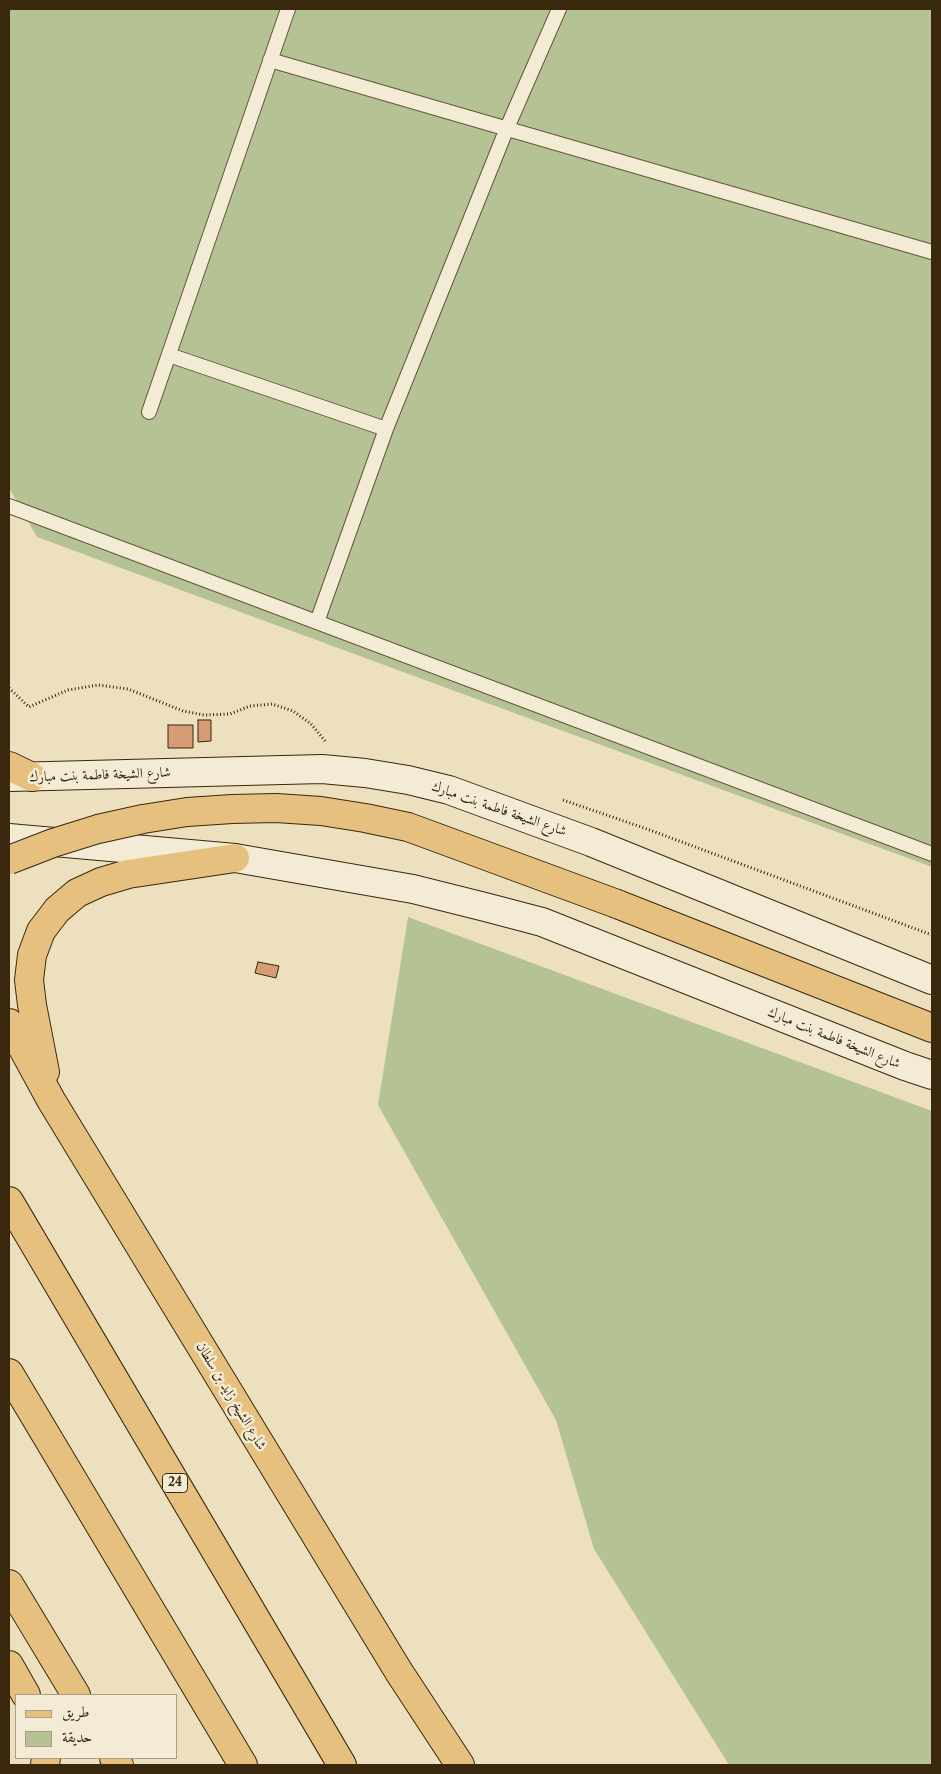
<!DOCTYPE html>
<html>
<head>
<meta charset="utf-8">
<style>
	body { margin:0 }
	#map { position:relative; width:941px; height:1774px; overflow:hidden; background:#ede0be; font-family:"Libre Caslon Text",Amiri,serif }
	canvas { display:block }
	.frame { position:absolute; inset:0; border:10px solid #39270e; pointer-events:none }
	.legend { position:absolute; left:15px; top:1694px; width:162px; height:65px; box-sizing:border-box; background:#f3ebd5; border:1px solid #a99d85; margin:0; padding:6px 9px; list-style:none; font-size:15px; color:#39270e }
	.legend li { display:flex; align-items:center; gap:10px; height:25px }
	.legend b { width:25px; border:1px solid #a99d85 }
</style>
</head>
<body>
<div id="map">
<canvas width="941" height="1774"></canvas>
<div class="frame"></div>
<ul class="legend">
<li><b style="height:6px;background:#e6c07f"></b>طريق</li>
<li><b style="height:14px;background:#b5c394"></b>حديقة</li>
</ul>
</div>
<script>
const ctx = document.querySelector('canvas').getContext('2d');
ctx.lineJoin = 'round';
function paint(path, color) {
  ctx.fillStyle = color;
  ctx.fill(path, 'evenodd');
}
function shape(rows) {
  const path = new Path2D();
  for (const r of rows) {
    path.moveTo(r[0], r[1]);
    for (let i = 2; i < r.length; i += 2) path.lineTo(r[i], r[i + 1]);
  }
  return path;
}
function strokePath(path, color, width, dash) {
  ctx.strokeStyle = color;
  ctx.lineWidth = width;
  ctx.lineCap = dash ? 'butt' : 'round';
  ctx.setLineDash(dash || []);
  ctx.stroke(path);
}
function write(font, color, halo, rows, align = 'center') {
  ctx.font = font + ' "Libre Caslon Text",Amiri,serif';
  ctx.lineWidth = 5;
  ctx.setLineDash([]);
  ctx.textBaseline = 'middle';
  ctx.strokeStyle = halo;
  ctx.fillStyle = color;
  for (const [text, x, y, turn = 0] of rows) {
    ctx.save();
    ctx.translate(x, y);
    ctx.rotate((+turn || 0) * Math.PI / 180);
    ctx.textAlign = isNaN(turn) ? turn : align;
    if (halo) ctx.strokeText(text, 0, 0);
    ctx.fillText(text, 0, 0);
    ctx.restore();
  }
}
paint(shape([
	[9,9,932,9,932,867,37,537,9,488],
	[408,917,932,1111,932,1765,729,1765,594,1549,556,1420,378,1105]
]), '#b5c394');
const building = shape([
	[198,720,211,720,211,741,198,742,198,720],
	[168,725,193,725,193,748,168,748,168,725],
	[258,962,279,966,276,978,255,973,258,962]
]);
paint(building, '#d79c75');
strokePath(building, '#39270e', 1);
const lane = shape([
	[270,60,932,252],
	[169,355,386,429],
	[149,412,288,9],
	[9,506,932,854],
	[317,622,386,429,507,128,559,9]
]);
const secondary = shape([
	[10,777,322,769,365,773,408,780,449,790,591,842,932,980],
	[9,838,235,858,413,889,485,907,542,922,905,1066,932,1075]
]);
const primary = shape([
	[9,766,32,777],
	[9,1023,51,1100,399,1672,460,1765],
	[45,1072,32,1005,29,980,32,955,41,931,57,910,77,893,101,882,128,874,235,858],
	[9,1584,76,1695],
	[9,1665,26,1695],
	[114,1758,119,1765],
	[45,1765,46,1758]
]);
const highway = shape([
	[617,904,932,1028],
	[9,1201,342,1765],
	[9,1373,243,1765]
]);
strokePath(lane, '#66553a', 16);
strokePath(secondary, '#39270e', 30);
strokePath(primary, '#39270e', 30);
strokePath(highway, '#39270e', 30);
strokePath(shape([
	[9,688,29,707,68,690,98,685,128,689,183,711,204,715,230,714,250,706,272,704,293,711,311,724,326,742],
	[563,800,647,829,932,935]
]), '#39270e', 3, [1, 2.5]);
strokePath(lane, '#f3ebd5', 14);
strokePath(secondary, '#f3ebd5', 28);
strokePath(primary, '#e6c07f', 28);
strokePath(highway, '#e6c07f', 28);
const highwayBridge = shape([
	[9,860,53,843,98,829,143,819,187,812,232,809,276,808,321,811,365,818,408,827,617,904]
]);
strokePath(highwayBridge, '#39270e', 30, []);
strokePath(highwayBridge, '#e6c07f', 28);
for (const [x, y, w] of [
	[175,1483,25]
]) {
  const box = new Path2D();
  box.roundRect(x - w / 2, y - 9.5, w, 19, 4);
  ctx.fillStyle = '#f3ebd5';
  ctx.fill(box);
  strokePath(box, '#39270e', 1);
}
write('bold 12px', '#39270e', null, [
	["24",175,1483]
]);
write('14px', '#39270e', '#f3ebd5', [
	["شارع الشيخة فاطمة بنت مبارك",100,775,-2],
	["شارع الشيخة فاطمة بنت مبارك",499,809,19],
	["شارع الشيخة فاطمة بنت مبارك",834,1038,22],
	["شارع الشيخ زايد بن سلطان",231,1396,59]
]);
</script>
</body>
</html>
